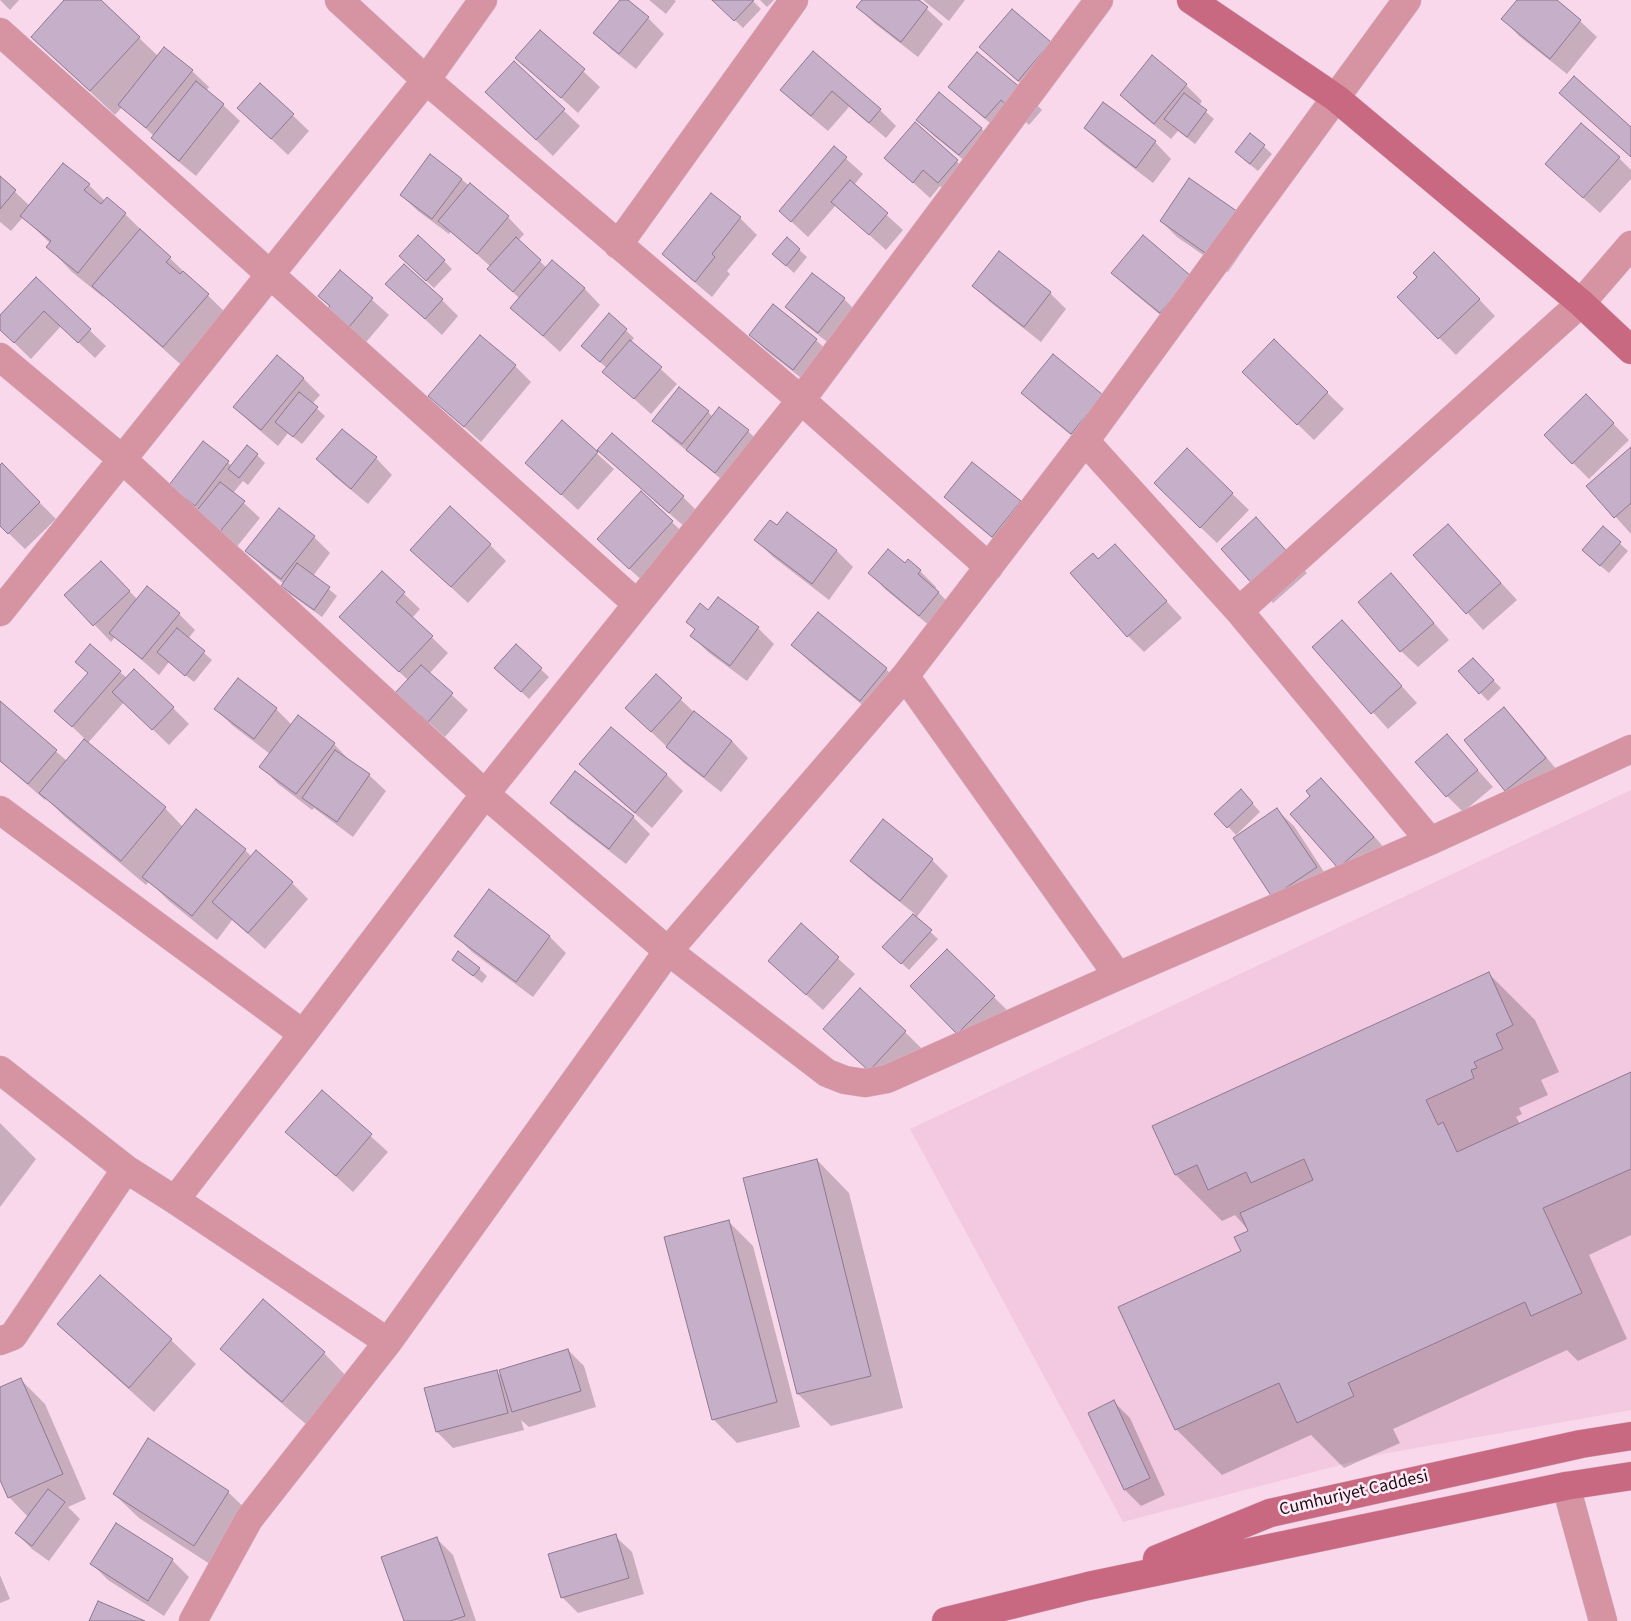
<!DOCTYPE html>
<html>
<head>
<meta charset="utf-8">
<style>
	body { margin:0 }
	canvas { display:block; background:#fad8eb }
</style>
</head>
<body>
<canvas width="1631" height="1621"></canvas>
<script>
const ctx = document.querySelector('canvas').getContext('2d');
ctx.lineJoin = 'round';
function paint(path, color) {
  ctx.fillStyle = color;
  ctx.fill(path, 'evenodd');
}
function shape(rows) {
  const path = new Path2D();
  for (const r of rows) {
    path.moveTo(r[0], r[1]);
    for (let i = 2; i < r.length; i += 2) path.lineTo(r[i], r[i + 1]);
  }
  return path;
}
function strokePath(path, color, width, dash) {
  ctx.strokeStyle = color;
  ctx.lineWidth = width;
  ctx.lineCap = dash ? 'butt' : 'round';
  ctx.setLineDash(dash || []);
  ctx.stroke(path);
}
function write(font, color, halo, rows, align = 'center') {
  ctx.font = font + ' "Source Sans 3",sans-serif';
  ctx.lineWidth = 5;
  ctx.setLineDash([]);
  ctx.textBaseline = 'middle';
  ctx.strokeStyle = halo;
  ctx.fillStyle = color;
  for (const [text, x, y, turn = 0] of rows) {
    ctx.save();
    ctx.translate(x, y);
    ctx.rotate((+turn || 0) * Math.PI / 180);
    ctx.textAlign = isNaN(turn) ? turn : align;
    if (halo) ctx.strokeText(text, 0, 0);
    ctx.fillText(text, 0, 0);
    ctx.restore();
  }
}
paint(shape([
	[1631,790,1631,1410,1382,1454,1123,1522,910,1129]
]), '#f2c9e0');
paint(shape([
	[0,0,19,0,10,10],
	[66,0,99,0,158,56,164,49,192,71,209,87,206,91,223,105,240,121,196,176,169,154,152,138,154,136,122,107,115,115,32,37],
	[622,0,626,0,648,18,664,34,636,69,611,49,595,33],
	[649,0,674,0,676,1,666,14],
	[714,0,752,0,761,9,743,28],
	[760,0,774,0,767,7],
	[863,0,917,0,943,24,918,57,874,23,858,7],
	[923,0,965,0,949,21],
	[1518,0,1555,0,1580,21,1597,37,1567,74,1519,36,1503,19],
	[540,31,600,87,578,113,517,58],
	[1050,43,1035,96,997,63],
	[813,53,880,110,896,126,886,138,849,107,828,131,798,106,782,90],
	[514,63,580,126,553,156,503,109],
	[260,84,309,131,288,155,255,124],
	[1186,85,1202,101,1199,106,1214,119,1195,144,1178,131,1171,139,1137,111,1121,95],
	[949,87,1026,94,1042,110,1029,125,1018,115,1002,133,966,103],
	[1561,93,1631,129,1631,157,1577,109],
	[1103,103,1155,142,1171,159,1153,183,1102,144,1085,128],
	[918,120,981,128,997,145,976,170,934,136],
	[915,124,974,177,955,199,940,186,930,198,886,158],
	[1250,134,1272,154,1258,171,1244,160],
	[834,148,863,174,854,185,903,230,886,250,836,205,808,237,780,211],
	[1619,158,1631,170,1631,179,1600,213,1563,180],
	[0,178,30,206,89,185,105,201,125,214,233,320,188,371,104,296,103,297,72,272,48,247,51,244,23,217,11,231,0,222],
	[461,179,508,217,524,234,518,241,547,268,584,288,600,305,560,352,512,308,520,299,489,269,491,267,451,231,449,234,418,211,401,195],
	[711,195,740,218,757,235,727,271,730,274,712,297,680,270,663,254],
	[1240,215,1256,231,1228,272,1177,237,1161,221],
	[787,239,807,257,794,273,782,262],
	[444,261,452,269,434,288,408,264],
	[1451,270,1495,316,1456,355,1399,297],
	[340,271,389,315,362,347,330,307,319,296],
	[1113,273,1191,276,1176,328,1129,289],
	[36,279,106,346,95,358,61,326,31,359,0,329,0,317],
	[387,284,442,300,458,316,442,335],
	[974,286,1050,293,1066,309,1041,342,990,302],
	[844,299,860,315,835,348,803,323,787,307],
	[609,315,634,338,631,342,677,384,651,414,604,372,607,368,590,354],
	[750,335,816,340,833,356,810,385,767,351],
	[1274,341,1344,409,1314,440,1260,388],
	[277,357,304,379,320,395,312,404,325,416,302,444,288,433,278,446,251,423,234,407],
	[515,366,531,382,481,442,430,396],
	[1023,393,1102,396,1088,449,1039,409],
	[708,412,713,417,748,431,764,447,732,488,670,437,654,421],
	[1602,412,1629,440,1589,479,1545,435],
	[562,422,614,469,578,510,527,463],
	[342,430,376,458,392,475,368,504,334,476,318,459],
	[203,443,232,466,257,455,265,463,248,485,243,481,233,493,260,518,235,549,170,485],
	[1631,448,1631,534,1588,486],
	[1187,450,1249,510,1217,543,1172,500],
	[2,465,56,519,25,549,0,525,0,467],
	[615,466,683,497,699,513,686,528],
	[946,497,1020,502,1036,518,1009,552,962,513],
	[787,513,837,551,853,567,829,600,772,556,756,540,777,527],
	[672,522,688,538,646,584,615,556],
	[1448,525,1517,600,1483,630,1415,555],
	[1603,528,1628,551,1609,573,1591,558],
	[1272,535,1307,573,1273,603,1257,587],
	[314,537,330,553,313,576,337,596,322,617,290,594,282,586,284,584,263,567,247,551],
	[490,545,506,561,468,603,428,566],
	[1115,545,1182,618,1144,652,1128,636,1098,560],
	[101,562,138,600,179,614,195,630,188,639,212,660,194,682,169,662,159,675,115,637,111,642,66,595],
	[905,565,920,571,936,587,935,589,955,609,936,631,886,590,870,573],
	[382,573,420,609,412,618,448,653,429,674,468,710,445,737,397,693,408,680,357,633],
	[1391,574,1449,640,1418,667,1401,651,1359,602],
	[708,612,758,628,774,644,747,681,708,652,692,636,696,630,688,622],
	[818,614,886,669,903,686,877,717,809,661,793,645],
	[1358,638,1417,703,1388,729,1314,647],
	[516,646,549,677,529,699,504,675],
	[1473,660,1501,688,1488,701,1460,672],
	[76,662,120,672,127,678,173,708,189,724,169,745,124,702,87,744,165,808,183,827,245,850,252,857,292,883,308,899,265,949,232,920,217,940,169,901,149,881,146,885,65,817,46,798,45,800,0,761,0,703,67,761,85,739,56,711,89,674],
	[656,676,698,716,732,741,748,758,721,792,684,763,643,724],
	[216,709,276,709,292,725,334,744,350,761,369,775,386,791,353,837,314,808,312,810,277,783,261,766,270,754,232,725],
	[1504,709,1520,725,1561,775,1523,806,1506,790,1466,740],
	[611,728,667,775,683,791,652,828,597,781,580,764],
	[1447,736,1493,787,1463,812,1447,796],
	[576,773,633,817,650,834,626,864,568,819,552,803],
	[1321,779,1338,796,1389,853,1339,868,1312,796],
	[1249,799,1260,812,1236,835,1216,814],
	[1277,810,1294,826,1332,884,1273,896],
	[932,860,948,876,916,918,938,939,909,970,884,947,915,914,868,877,852,861],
	[489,891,550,937,566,953,533,997,472,952,456,936],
	[801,925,855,974,823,1010,769,961],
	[947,951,1010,1013,974,1049,911,986],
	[453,960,479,969,487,976,482,983],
	[1489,974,1535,1020,1559,1072,1541,1080,1548,1095,1519,1108,1522,1114,1516,1117,1520,1124,1631,1074,1631,1235,1589,1255,1627,1339,1578,1361,1567,1350,1393,1429,1400,1443,1344,1468,1311,1435,1222,1475,1176,1429,1250,1232,1235,1215,1222,1221,1176,1175],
	[905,1032,921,1048,886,1086,841,1045],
	[322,1092,388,1152,353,1192,287,1132],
	[0,1123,36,1159,0,1207],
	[817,1160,849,1193,903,1408,831,1426,798,1394,745,1178],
	[728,1221,753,1246,800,1427,737,1443,713,1419],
	[100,1276,171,1340,196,1364,154,1412,83,1348,58,1324],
	[264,1301,324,1353,348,1378,307,1425,246,1373,222,1349],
	[568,1350,584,1366,596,1407,529,1427,521,1420,524,1430,453,1448,437,1432,496,1371,502,1377],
	[20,1379,45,1404,86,1499,68,1507,80,1519,49,1561,32,1549,16,1533,28,1517,9,1497,0,1477,0,1388],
	[1114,1402,1130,1418,1165,1495,1141,1506,1125,1490,1089,1413],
	[228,1492,253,1516,219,1570,139,1518,114,1494],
	[116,1525,172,1560,189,1577,164,1616,108,1580,92,1564],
	[615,1536,632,1552,644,1594,578,1613,562,1597],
	[437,1539,453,1555,476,1621,405,1621],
	[0,1575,10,1599,0,1603]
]), '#0003');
const building = shape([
	[64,0,101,0,140,37,90,91,31,37,64,0],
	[620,0,628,0,649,17,619,54,593,33,620,0],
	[712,0,754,0,734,21,712,0],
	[862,0,919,0,928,7,901,42,856,7,862,0],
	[1517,0,1557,0,1581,20,1550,59,1501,19,1517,0],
	[1012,9,1051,42,1018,81,979,47,1012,9],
	[540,30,585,69,561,98,515,58,540,30],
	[164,47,193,70,146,128,118,105,164,47],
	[813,51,881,109,869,123,832,91,811,116,780,90,813,51],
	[977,52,1027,93,1012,110,1001,100,985,118,948,87,977,52],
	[1152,55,1187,84,1154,124,1120,95,1152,55],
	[514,61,565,109,536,140,485,92,514,61],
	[1574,76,1631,127,1631,157,1559,93,1574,76],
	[196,81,224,104,179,161,151,138,196,81],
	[260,83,294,114,271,139,237,108,260,83],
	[939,92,982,128,959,155,916,120,939,92],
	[1184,93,1207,110,1187,137,1164,119,1184,93],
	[1103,102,1156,141,1136,168,1084,128,1103,102],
	[915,122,958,160,938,183,923,170,913,183,884,158,915,122],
	[1581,123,1620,157,1583,198,1545,164,1581,123],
	[1250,133,1265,145,1250,164,1235,152,1250,133],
	[834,146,847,157,791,222,779,211,834,146],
	[430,154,462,179,432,219,400,195,430,154],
	[63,163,90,184,84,190,101,204,107,197,126,213,78,273,46,247,51,241,20,216,63,163],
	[0,176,16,190,0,209,0,176],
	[1189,178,1241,214,1211,257,1160,221,1189,178],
	[850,180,888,213,869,235,831,202,850,180],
	[470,183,509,216,477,254,438,221,470,183],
	[711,193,741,217,712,254,715,257,695,282,662,254,711,193],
	[140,229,171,257,166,262,180,274,183,271,209,294,163,347,92,286,140,229],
	[418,235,445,260,426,281,399,256,418,235],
	[1143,235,1191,276,1160,313,1111,273,1143,235],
	[516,237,541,260,513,292,487,269,516,237],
	[787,237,800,249,786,266,772,254,787,237],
	[999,251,1051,292,1024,327,972,286,999,251],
	[1434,252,1480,299,1438,339,1397,297,1417,277,1413,273,1434,252],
	[552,260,585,288,543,336,510,308,552,260],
	[404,264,443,299,425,319,385,284,404,264],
	[340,270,373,298,345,332,323,314,330,306,318,296,340,270],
	[812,273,845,298,818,333,785,307,812,273],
	[36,277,91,329,78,343,44,311,14,343,0,330,0,315,36,277],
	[773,304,817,339,793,370,749,335,773,304],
	[609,313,627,329,600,362,581,346,609,313],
	[480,335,516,365,464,427,428,396,480,335],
	[1274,339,1328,392,1297,425,1242,372,1274,339],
	[630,340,662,367,634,399,602,372,630,340],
	[1053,354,1103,395,1071,434,1021,393,1053,354],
	[277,355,304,378,261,430,233,407,277,355],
	[679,387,709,411,682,444,652,421,679,387],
	[299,392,318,407,293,437,275,422,299,392],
	[1586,394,1614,423,1572,464,1544,435,1586,394],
	[719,407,749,430,715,473,686,450,719,407],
	[562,420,598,452,561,495,525,463,562,420],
	[342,429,377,457,351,489,316,459,342,429],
	[612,433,684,496,669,513,597,450,612,433],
	[203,441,229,461,195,506,169,485,203,441],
	[247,445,258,454,239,478,228,469,247,445],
	[1631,447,1631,503,1614,518,1586,486,1631,447],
	[1187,448,1233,493,1200,528,1154,483,1187,448],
	[972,462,1021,501,992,537,944,497,972,462],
	[2,463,40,502,8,534,0,526,0,465,2,463],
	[220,482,245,501,218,534,194,514,220,482],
	[641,491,673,521,629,569,597,539,641,491],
	[450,506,491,544,451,587,410,550,450,506],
	[279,508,315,536,281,579,245,551,279,508],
	[787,512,837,550,812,584,754,540,770,520,777,525,787,512],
	[1256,517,1291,556,1256,588,1221,549,1256,517],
	[1448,524,1501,583,1466,614,1413,555,1448,524],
	[1603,526,1621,542,1600,566,1582,550,1603,526],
	[1115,544,1167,601,1127,637,1070,573,1093,553,1098,559,1115,544],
	[888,549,905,563,908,559,921,570,918,574,939,592,919,616,868,573,888,549],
	[101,561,130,591,93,626,64,595,101,561],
	[297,563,330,587,314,610,281,586,297,563],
	[382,571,405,592,396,602,433,636,399,672,339,617,382,571],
	[1391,573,1434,623,1400,652,1358,602,1391,573],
	[147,586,180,613,142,659,109,633,147,586],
	[718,597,759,627,730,666,690,636,695,629,686,622,700,603,708,610,718,597],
	[818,612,887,668,860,701,791,645,818,612],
	[1342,620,1402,686,1371,714,1312,647,1342,620],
	[177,628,205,651,185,676,157,652,177,628],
	[90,644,121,671,72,727,54,711,88,673,75,662,90,644],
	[516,644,542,668,521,692,494,668,516,644],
	[1473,658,1494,680,1479,694,1458,671,1473,658],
	[421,665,453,693,428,722,395,693,421,665],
	[134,669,174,707,152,730,112,692,134,669],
	[656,674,682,698,651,732,625,708,656,674],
	[238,678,277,708,254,739,214,709,238,678],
	[0,701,57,750,28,784,0,761,0,701],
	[1504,707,1546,758,1505,791,1464,740,1504,707],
	[694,711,732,741,704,777,666,747,694,711],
	[298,715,335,743,296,794,259,767,298,715],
	[611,727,667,774,635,813,579,764,611,727],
	[1447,734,1478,770,1446,797,1415,762,1447,734],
	[84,739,166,807,121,861,39,793,84,739],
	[335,750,370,774,337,822,302,798,335,750],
	[575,771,634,816,609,849,550,803,575,771],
	[1321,778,1374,837,1338,868,1290,814,1310,796,1306,791,1321,778],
	[1241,789,1253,803,1227,828,1214,814,1241,789],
	[1277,808,1317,867,1272,897,1233,838,1277,808],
	[196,809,246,849,192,916,142,877,196,809],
	[883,819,933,859,900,901,850,861,883,819],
	[256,850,293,882,248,933,212,902,256,850],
	[489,889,550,936,516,982,454,936,489,889],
	[913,914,932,930,901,964,882,947,913,914],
	[801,923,839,957,806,995,768,961,801,923],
	[947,949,995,996,957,1034,910,986,947,949],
	[458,951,480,968,473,976,452,960,458,951],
	[1489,972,1513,1025,1496,1034,1503,1049,1474,1062,1477,1068,1471,1070,1474,1078,1426,1100,1438,1125,1443,1122,1457,1152,1631,1072,1631,1169,1543,1208,1582,1293,1531,1316,1525,1302,1348,1383,1354,1396,1297,1423,1279,1383,1175,1430,1118,1307,1241,1251,1234,1237,1248,1231,1240,1213,1313,1180,1304,1159,1251,1183,1246,1172,1208,1190,1197,1165,1175,1175,1152,1126,1489,972],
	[860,988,906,1031,869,1071,823,1029,860,988],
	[322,1090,372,1134,336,1176,285,1132,322,1090],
	[817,1159,871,1376,797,1394,743,1178,817,1159],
	[729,1220,777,1402,712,1420,664,1237,729,1220],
	[100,1275,172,1339,129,1388,57,1324,100,1275],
	[263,1299,325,1352,282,1402,220,1349,263,1299],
	[568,1349,581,1391,512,1412,499,1370,568,1349],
	[497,1370,508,1413,436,1432,424,1388,497,1370],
	[21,1378,63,1474,8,1498,0,1480,0,1387,21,1378],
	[1114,1400,1150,1478,1124,1490,1088,1413,1114,1400],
	[148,1438,229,1491,194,1546,113,1494,148,1438],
	[48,1489,65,1502,32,1546,15,1533,48,1489],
	[116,1523,173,1559,148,1601,90,1564,116,1523],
	[616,1534,629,1578,561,1598,548,1554,616,1534],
	[437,1537,465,1616,450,1621,404,1621,381,1557,437,1537],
	[98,1601,145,1621,89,1621,98,1601]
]);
paint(building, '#c6afc9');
strokePath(building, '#8e7891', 1);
const street = shape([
	[339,0,426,80,801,400,989,567],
	[0,32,637,604],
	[618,245,794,0],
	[0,357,122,459,485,794,668,951,827,1073,845,1080,865,1083,887,1079,1118,976,1430,841,1631,749],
	[1085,441,1239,611,1430,841],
	[1239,611,1581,303,1631,245],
	[0,612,426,80,483,0],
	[905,676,1118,976],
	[0,810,303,1034],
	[0,1070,126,1169,175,1200,388,1342],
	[175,1200,303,1034,485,794,801,400,1099,0],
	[0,1341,13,1336,126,1169],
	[1566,1486,1603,1621],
	[193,1621,249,1519,388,1342,668,951,905,676,1085,441,1407,0]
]);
const secondary = shape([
	[1191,0,1336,98,1581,303,1631,350],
	[1157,1559,1270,1513,1581,1444,1631,1436],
	[946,1621,1088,1586,1566,1486,1631,1476]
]);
strokePath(street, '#d2b4c5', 29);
strokePath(secondary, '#d2b4c5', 29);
strokePath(street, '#d693a1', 28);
strokePath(secondary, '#c96881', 28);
write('18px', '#1b0f16', '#ffeaf5', [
	["Cumhuriyet Caddesi",1354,1494,-13]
]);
</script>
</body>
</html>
